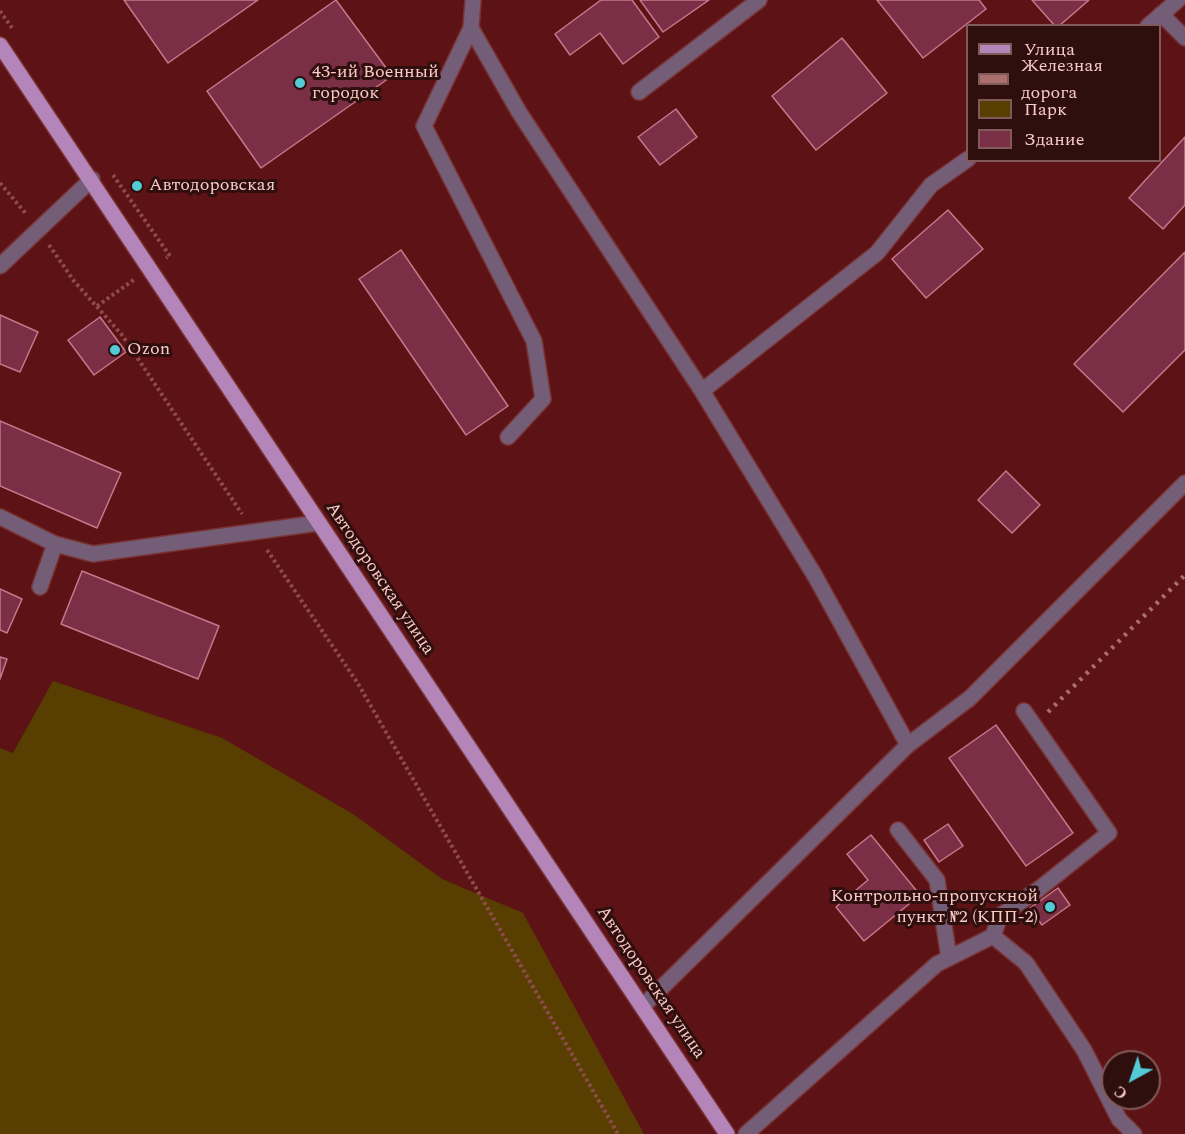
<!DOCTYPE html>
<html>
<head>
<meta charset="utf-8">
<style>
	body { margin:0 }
	#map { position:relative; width:1185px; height:1134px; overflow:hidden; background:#5d1215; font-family:Spectral,serif }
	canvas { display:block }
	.legend { position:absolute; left:966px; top:24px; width:195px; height:138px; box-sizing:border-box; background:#2f0e0e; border:2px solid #805a58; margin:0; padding:8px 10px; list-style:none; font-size:18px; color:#f9cbc7 }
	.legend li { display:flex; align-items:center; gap:12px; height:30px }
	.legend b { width:30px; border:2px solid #805a58 }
	.north { position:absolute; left:1101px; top:1050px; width:60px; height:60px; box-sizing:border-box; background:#2f0e0e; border:2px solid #805a58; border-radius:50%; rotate:220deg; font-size:16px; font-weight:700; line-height:24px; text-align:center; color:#f9cbc7 }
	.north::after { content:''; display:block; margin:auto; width:21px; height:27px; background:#52cbd7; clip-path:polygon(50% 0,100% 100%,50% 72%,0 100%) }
</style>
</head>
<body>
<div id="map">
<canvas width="1185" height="1134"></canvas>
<ul class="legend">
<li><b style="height:8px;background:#b485b9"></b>Улица</li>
<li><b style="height:8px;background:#ab6f6e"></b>Железная дорога</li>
<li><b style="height:16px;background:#583f01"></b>Парк</li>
<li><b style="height:16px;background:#7a2f46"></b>Здание</li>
</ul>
<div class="north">С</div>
</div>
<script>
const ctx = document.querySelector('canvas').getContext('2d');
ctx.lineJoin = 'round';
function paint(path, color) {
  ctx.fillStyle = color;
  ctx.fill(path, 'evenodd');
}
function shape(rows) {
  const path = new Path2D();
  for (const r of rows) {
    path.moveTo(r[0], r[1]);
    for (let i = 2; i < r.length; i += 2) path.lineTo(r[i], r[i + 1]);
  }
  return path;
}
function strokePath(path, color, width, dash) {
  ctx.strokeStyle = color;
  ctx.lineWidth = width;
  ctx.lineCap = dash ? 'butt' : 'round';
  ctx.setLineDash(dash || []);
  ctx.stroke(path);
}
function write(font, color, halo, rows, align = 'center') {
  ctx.font = font + ' Spectral,serif';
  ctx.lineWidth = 6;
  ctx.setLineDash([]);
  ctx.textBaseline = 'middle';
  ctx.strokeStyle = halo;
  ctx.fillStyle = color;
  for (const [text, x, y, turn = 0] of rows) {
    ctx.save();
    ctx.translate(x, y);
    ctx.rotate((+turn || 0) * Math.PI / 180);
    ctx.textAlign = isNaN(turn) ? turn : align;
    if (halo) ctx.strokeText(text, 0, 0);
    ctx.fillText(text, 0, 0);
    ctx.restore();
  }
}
paint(shape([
	[53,681,222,738,353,814,442,879,523,913,644,1134,0,1134,0,748,13,753]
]), '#583f01');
const building = shape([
	[124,0,258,0,168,63,124,0],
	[336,0,392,76,261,168,207,91,336,0],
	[601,0,632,0,659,37,623,64,600,33,570,55,555,34,601,0],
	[640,0,709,0,663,32,640,0],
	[877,0,979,0,986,9,923,58,877,0],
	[1032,0,1089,0,1059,26,1055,26,1032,0],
	[842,38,887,93,816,150,772,96,842,38],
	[676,109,697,137,660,165,638,137,676,109],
	[1185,137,1185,205,1163,229,1129,198,1185,137],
	[948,210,983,249,926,298,892,259,948,210],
	[401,250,508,406,466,435,359,279,401,250],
	[1185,252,1185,350,1123,412,1074,364,1185,252],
	[0,315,38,332,20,372,0,364,0,315],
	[100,317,126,352,94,375,68,340,100,317],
	[0,421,121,473,97,528,0,486,0,421],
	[1006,471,1040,505,1012,533,978,500,1006,471],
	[82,571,219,626,198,679,61,624,82,571],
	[0,589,22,599,7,633,0,630,0,589],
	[0,657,7,659,0,679,0,657],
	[996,725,1073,833,1026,866,949,758,996,725],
	[948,824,963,846,939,862,924,840,948,824],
	[871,835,920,895,864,941,836,907,868,880,847,854,871,835],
	[1058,888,1070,905,1042,925,1030,908,1058,888]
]);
paint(building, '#7a2f46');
strokePath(building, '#c9768b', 1.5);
const service = shape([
	[473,0,471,28,519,112,702,391,815,576,908,745],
	[1161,14,1185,38],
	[1148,26,1178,0],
	[471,28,424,126,534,341,543,399,508,437],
	[639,92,759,0],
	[0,266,92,179],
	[702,391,877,253,931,185,968,159],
	[0,517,55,544,93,554,318,523],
	[40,587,55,544],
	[898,830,937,880,949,958],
	[993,936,1000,916,1039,889,1109,833,1024,711],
	[643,1006,908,745,970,698,1185,483],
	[746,1134,937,964,993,936,1026,963,1084,1050,1119,1119,1134,1134]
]);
const primary = shape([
	[0,45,727,1134]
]);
strokePath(service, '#793335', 18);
strokePath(primary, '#793335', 18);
strokePath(shape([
	[0,11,12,28],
	[113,175,170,256,166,258],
	[0,183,27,215],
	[49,245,74,281,122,335,242,514],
	[97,306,135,279],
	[267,550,357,682,618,1134]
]), '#8d4b4b', 4, [3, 3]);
strokePath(service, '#745d76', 15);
strokePath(primary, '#b485b9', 15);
strokePath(shape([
	[1048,712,1185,575]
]), '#ab6f6e', 4.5, [3, 6]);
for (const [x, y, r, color] of [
	[300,83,6,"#52cbd7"],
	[137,186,6,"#52cbd7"],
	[115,350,6,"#52cbd7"],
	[1050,907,6,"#52cbd7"]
]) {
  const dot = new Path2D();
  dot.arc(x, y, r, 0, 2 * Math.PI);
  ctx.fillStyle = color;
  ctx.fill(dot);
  strokePath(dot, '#2f0e0e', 2);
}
write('18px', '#f9cbc7', '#2f0e0e', [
	["43-ий Военный",312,73],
	["городок",312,94],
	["Автодоровская",149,186],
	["Ozon",127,350],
	["Контрольно-пропускной",1038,897,"right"],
	["пункт №2 (КПП-2)",1038,918,"right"]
], 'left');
write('18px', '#f9cbc7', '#2f0e0e', [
	["Автодоровская улица",379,579,56],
	["Автодоровская улица",650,983,56]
]);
</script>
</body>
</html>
